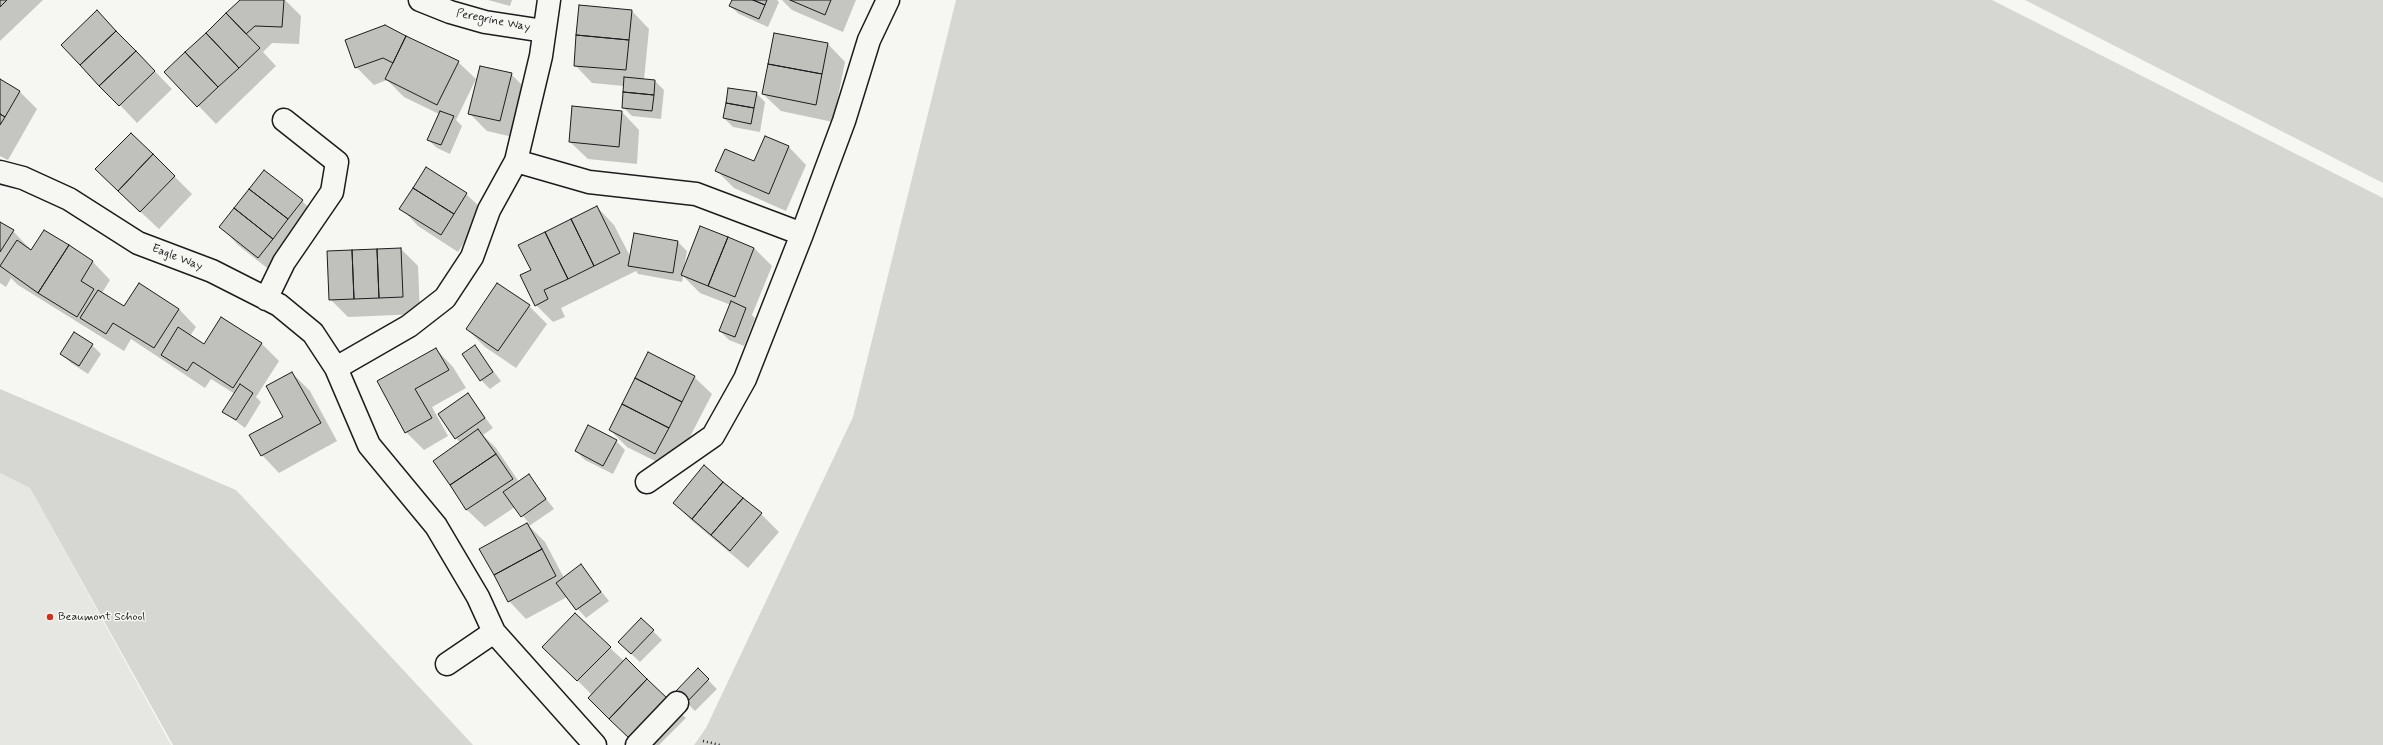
<!DOCTYPE html>
<html>
<head>
<meta charset="utf-8">
<style>
	body { margin:0 }
	canvas { display:block; background:#f6f6f2 }
</style>
</head>
<body>
<canvas width="2383" height="745"></canvas>
<script>
const ctx = document.querySelector('canvas').getContext('2d');
ctx.lineJoin = 'round';
function paint(path, color) {
  ctx.fillStyle = color;
  ctx.fill(path, 'evenodd');
}
function shape(rows) {
  const path = new Path2D();
  for (const r of rows) {
    path.moveTo(r[0], r[1]);
    for (let i = 2; i < r.length; i += 2) path.lineTo(r[i], r[i + 1]);
  }
  return path;
}
function strokePath(path, color, width, dash) {
  ctx.strokeStyle = color;
  ctx.lineWidth = width;
  ctx.lineCap = dash ? 'butt' : 'round';
  ctx.setLineDash(dash || []);
  ctx.stroke(path);
}
function write(font, color, halo, rows, align = 'center') {
  ctx.font = font + ' Mynerve,sans-serif';
  ctx.lineWidth = 3;
  ctx.setLineDash([]);
  ctx.textBaseline = 'middle';
  ctx.strokeStyle = halo;
  ctx.fillStyle = color;
  for (const [text, x, y, turn = 0] of rows) {
    ctx.save();
    ctx.translate(x, y);
    ctx.rotate((+turn || 0) * Math.PI / 180);
    ctx.textAlign = isNaN(turn) ? turn : align;
    if (halo) ctx.strokeText(text, 0, 0);
    ctx.fillText(text, 0, 0);
    ctx.restore();
  }
}
paint(shape([
	[0,473,30,488,171,745,0,745]
]), '#e6e6e2');
paint(shape([
	[956,0,1992,0,2383,198,2383,745,694,745,706,728,853,417],
	[2025,0,2383,0,2383,183],
	[0,389,236,490,473,745,173,745,30,488,0,473]
]), '#d6d6d2');
paint(shape([
	[0,0,43,0,0,41],
	[241,0,285,0,301,16,299,44,272,43,263,52,276,66,216,124,166,72],
	[488,0,512,0,510,6],
	[733,0,777,0,779,2,768,27,739,14,730,6],
	[782,0,856,0,843,32,792,10],
	[97,11,172,89,137,123,120,105],
	[632,11,649,29,644,80,655,81,664,90,661,119,632,116,623,107,624,86,592,83,575,65],
	[346,40,458,62,476,79,456,120,462,126,450,154,437,148,428,140,439,114,404,97,387,80,374,85,356,67],
	[828,44,845,62,833,122,781,111,763,94],
	[511,74,529,92,517,138,487,131,470,114],
	[0,81,19,91,37,109,8,160,0,156],
	[756,93,765,102,760,132,733,127,724,118],
	[622,112,639,130,637,164,588,159,570,142],
	[766,137,789,147,806,165,786,211,734,188,717,171,755,163],
	[264,171,302,201,320,218,276,275,238,245,221,227],
	[174,176,192,194,159,229,114,187],
	[466,194,484,211,458,252,418,226,401,208],
	[597,207,614,225,631,258,635,234,678,242,687,251,684,267,701,228,754,248,772,266,752,315,755,318,744,346,729,340,720,331,731,305,700,293,683,276,682,282,638,274,636,271,561,308,565,317,553,322,536,305,532,271],
	[0,223,13,231,32,251,44,231,93,262,110,280,102,293,124,308,179,309,196,327,190,336,205,346,261,343,279,361,256,397,261,402,245,428,224,412,235,394,211,379,205,388,131,339,124,351,18,285,11,278,6,287,0,283],
	[401,249,418,266,420,314,348,317,330,299],
	[529,306,547,324,516,368,485,347,467,329],
	[92,345,101,354,88,374,71,363,62,354],
	[475,347,501,381,490,389,481,380],
	[436,349,453,367,466,388,432,407,448,436,424,450,406,432,378,382],
	[292,373,310,391,337,441,279,473,262,455,284,417],
	[694,377,712,394,673,470,627,447,610,430],
	[468,395,493,428,483,435,496,448,519,482,529,476,554,509,529,526,545,542,564,578,581,566,609,601,586,618,567,597,526,619,509,601,481,549,529,523,515,507,485,527,467,510,434,461,460,443,439,414],
	[616,441,625,450,613,474,585,460,576,451],
	[674,503,761,514,779,532,748,568,691,520],
	[653,631,662,640,640,662,628,651],
	[544,647,610,648,686,718,659,745,637,745,592,695],
	[698,670,717,689,695,711,676,692]
]), '#0003');
const building = shape([
	[0,0,7,0,0,7,0,0],
	[240,0,284,0,282,27,255,26,246,34,226,13,240,0],
	[732,0,753,0,765,5,759,19,729,6,732,0],
	[753,0,767,0,765,5,753,0],
	[790,0,831,0,825,15,790,0],
	[579,5,632,10,629,40,576,35,579,5],
	[97,10,116,31,80,65,61,45,97,10],
	[226,13,260,48,239,68,206,33,226,13],
	[385,25,406,36,393,63,383,58,355,68,345,40,385,25],
	[116,31,136,51,99,86,80,65,116,31],
	[206,33,239,68,218,87,185,52,206,33],
	[774,33,828,43,822,74,768,64,774,33],
	[576,35,629,40,626,70,574,66,576,35],
	[406,36,459,61,437,105,385,79,406,36],
	[136,51,155,71,119,106,99,86,136,51],
	[185,52,218,87,197,107,164,72,185,52],
	[768,64,822,74,816,105,762,94,768,64],
	[480,66,512,73,500,121,468,114,480,66],
	[624,77,655,80,654,95,623,92,624,77],
	[0,79,20,91,5,117,0,114,0,79],
	[728,88,757,92,754,108,726,103,728,88],
	[623,92,654,95,652,111,622,108,623,92],
	[726,103,754,108,751,124,723,118,726,103],
	[572,106,622,111,619,147,569,142,572,106],
	[440,111,454,116,441,145,427,140,440,111],
	[0,114,5,117,0,125,0,114],
	[131,133,153,154,118,191,95,169,131,133],
	[765,136,789,146,769,194,715,171,725,149,754,161,765,136],
	[153,154,175,176,140,212,118,191,153,154],
	[426,167,467,193,454,214,413,188,426,167],
	[264,170,303,200,288,219,249,189,264,170],
	[413,188,454,214,441,235,399,209,413,188],
	[249,189,288,219,273,239,234,208,249,189],
	[597,206,620,253,594,266,571,219,597,206],
	[234,208,273,239,258,258,219,227,234,208],
	[571,219,594,266,568,279,545,232,571,219],
	[0,222,14,230,0,252,0,222],
	[700,226,728,237,708,286,681,275,700,226],
	[44,230,69,245,38,293,0,266,17,240,31,250,44,230],
	[545,232,568,279,544,290,548,299,535,306,520,275,531,270,518,245,545,232],
	[634,233,678,241,673,273,628,266,634,233],
	[728,237,754,248,735,297,708,286,728,237],
	[69,245,93,261,81,281,94,289,77,317,38,293,69,245],
	[401,248,403,297,379,298,377,249,401,248],
	[377,249,379,298,354,299,352,250,377,249],
	[352,250,354,299,329,300,327,251,352,250],
	[139,283,179,309,154,348,113,323,106,334,80,318,98,290,124,306,139,283],
	[497,283,530,305,498,351,466,329,497,283],
	[731,301,746,308,735,337,719,331,731,301],
	[221,317,262,343,233,388,193,362,187,371,161,355,178,327,204,344,221,317],
	[74,332,93,344,79,366,60,354,74,332],
	[475,345,493,372,480,381,462,354,475,345],
	[436,348,449,370,415,389,432,418,405,433,377,381,436,348],
	[648,352,695,376,682,402,635,378,648,352],
	[292,372,321,423,261,456,249,435,283,417,266,386,292,372],
	[635,378,682,402,669,428,622,404,635,378],
	[240,384,253,393,236,420,222,412,240,384],
	[468,393,485,418,455,439,438,414,468,393],
	[622,404,669,428,655,454,609,430,622,404],
	[588,425,617,440,603,466,575,451,588,425],
	[478,429,496,454,450,485,433,461,478,429],
	[496,454,513,479,466,510,450,485,496,454],
	[704,465,723,482,692,519,673,503,704,465],
	[529,474,546,499,521,517,503,492,529,474],
	[723,482,743,498,711,535,692,519,723,482],
	[743,498,762,513,730,551,711,535,743,498],
	[527,523,542,549,494,575,479,549,527,523],
	[542,549,556,576,508,602,494,575,542,549],
	[581,564,601,592,576,610,556,583,581,564],
	[575,613,611,647,577,681,542,647,575,613],
	[641,618,654,630,631,654,618,642,641,618],
	[626,658,647,679,609,719,588,698,626,658],
	[698,668,709,679,686,703,675,692,698,668],
	[647,679,669,700,630,739,609,719,647,679]
]);
paint(building, '#c0c0bd');
strokePath(building, '#1c1c1c', 1);
const minor = shape([
	[420,0,450,12,485,22,544,31],
	[516,161,589,182,696,194,802,234,745,379,713,436,647,482],
	[0,172,23,178,69,199,138,243,212,271,279,305,313,333,336,368,369,445,436,526,478,597,494,632,595,745],
	[802,234,844,121,869,40,888,0],
	[266,299,284,262,332,192,337,162,284,120],
	[336,368,409,326,445,298,472,257,489,210,516,161,541,56,549,0],
	[447,664,494,632],
	[637,745,677,703]
]);
strokePath(minor, '#1c1c1c', 25);
strokePath(shape([
	[703,741,720,745]
]), '#1c1c1c', 2.5, [1, 3]);
strokePath(minor, '#f6f6f2', 22);
for (const [x, y, r, color] of [
	[50,617,4,"#c8321e"]
]) {
  const dot = new Path2D();
  dot.arc(x, y, r, 0, 2 * Math.PI);
  ctx.fillStyle = color;
  ctx.fill(dot);
  strokePath(dot, '#f6f6f2', 1.5);
}
write('12px', '#1c1c1c', '#f6f6f2', [
	["Peregrine Way",493,21,11],
	["Eagle Way",177,258,21]
]);
write('12px', '#1c1c1c', '#f6f6f2', [
	["Beaumont School",58,617]
], 'left');
</script>
</body>
</html>
